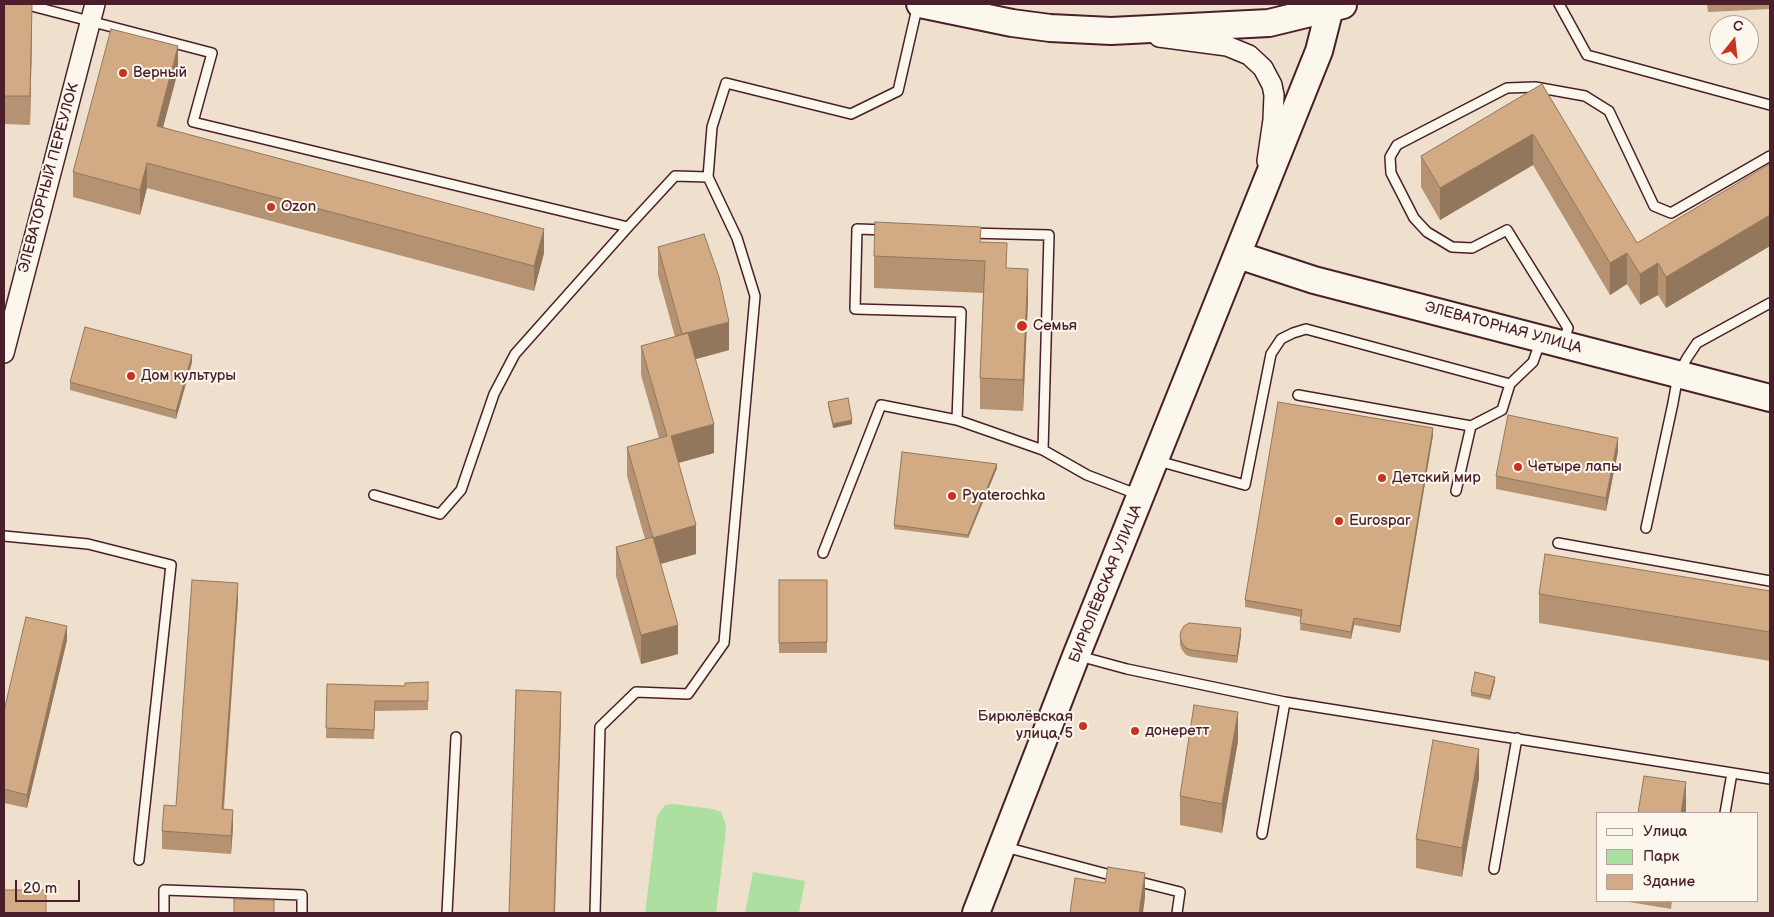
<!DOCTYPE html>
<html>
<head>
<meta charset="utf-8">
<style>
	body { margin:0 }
	#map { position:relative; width:1774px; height:917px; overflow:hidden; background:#efe0cd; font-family:"Balsamiq Sans",sans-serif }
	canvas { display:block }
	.frame { position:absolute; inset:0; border:5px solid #4a1f2b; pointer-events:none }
	.legend { position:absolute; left:1596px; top:812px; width:162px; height:90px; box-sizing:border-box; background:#fbf7ec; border:1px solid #b4a19f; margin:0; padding:6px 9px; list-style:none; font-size:15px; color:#4a1f2b }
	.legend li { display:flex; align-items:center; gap:10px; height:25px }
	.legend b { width:25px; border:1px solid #b4a19f }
	.north { position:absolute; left:1709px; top:15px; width:50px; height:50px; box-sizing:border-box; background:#fbf7ec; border:1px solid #b4a19f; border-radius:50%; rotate:16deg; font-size:14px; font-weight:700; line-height:20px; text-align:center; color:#4a1f2b }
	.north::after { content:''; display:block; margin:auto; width:18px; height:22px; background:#c8321e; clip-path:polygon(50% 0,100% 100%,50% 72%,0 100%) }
	.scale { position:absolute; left:15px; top:880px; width:65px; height:22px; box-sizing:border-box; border:2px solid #4a1f2b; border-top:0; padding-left:6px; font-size:15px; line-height:18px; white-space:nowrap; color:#4a1f2b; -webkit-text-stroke:4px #fbf7ec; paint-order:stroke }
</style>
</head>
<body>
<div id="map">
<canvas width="1774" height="917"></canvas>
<div class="frame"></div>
<ul class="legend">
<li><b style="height:6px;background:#fbf7ec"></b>Улица</li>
<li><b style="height:14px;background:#acdfa0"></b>Парк</li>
<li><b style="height:14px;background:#d2aa84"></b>Здание</li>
</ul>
<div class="north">С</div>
<div class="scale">20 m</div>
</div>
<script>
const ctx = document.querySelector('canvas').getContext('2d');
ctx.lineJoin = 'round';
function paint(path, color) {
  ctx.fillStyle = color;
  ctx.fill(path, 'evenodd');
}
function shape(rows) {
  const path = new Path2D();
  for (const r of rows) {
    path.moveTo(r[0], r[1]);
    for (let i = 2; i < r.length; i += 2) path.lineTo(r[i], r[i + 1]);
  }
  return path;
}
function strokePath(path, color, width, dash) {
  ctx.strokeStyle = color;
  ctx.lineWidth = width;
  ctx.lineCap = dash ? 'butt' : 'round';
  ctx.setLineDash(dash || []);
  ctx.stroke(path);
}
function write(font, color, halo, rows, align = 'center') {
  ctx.font = font + ' "Balsamiq Sans",sans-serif';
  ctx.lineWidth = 4;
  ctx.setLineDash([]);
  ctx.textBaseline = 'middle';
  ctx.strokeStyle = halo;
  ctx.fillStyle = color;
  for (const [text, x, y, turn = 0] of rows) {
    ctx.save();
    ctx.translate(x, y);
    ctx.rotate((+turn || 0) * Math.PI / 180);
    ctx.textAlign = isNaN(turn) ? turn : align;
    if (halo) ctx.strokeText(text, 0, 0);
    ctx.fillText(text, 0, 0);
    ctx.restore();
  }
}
paint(shape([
	[673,804,713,809,721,812,726,825,725,839,716,913,645,913,657,816,665,805],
	[753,872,805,881,799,913,745,913]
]), '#acdfa0');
const lane = shape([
	[24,4,212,53,193,122,628,227,675,176,708,177,712,127,726,83,851,114,898,91,918,4],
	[1559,4,1587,55,1770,105],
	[886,230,857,229,855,309,961,312,957,420],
	[969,233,1049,235,1043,450],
	[1564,341,1568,328,1507,230,1472,248,1452,247,1427,232,1414,218,1391,173,1390,157,1397,145,1507,88,1535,87,1585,96,1609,111,1654,206,1671,213,1770,156],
	[1298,395,1471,426],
	[1158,461,1245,485,1271,354,1281,339,1293,333,1306,329,1510,384],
	[1456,491,1471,426,1502,410,1510,384,1533,362,1541,340],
	[374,495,440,514,461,490,494,394,515,354,628,227],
	[1646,528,1673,403,1678,375,1687,358,1697,343,1770,303],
	[4,536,88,544,171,565,139,860],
	[1558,543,1770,581],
	[823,553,881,405,957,420,1043,450,1087,475,1139,495],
	[1079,656,1127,669,1285,702,1770,779],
	[1725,813,1732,773],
	[1262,834,1285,702],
	[1005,847,1118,877],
	[1494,869,1517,738],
	[1136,881,1180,892,1177,913],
	[164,913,164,890,302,895,302,913],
	[447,913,456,737],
	[595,913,600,727,636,692,688,694,724,643,755,296,737,238,708,177]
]);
const street = shape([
	[1159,37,1227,46,1249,55,1263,68,1272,85,1274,95,1273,120,1267,161],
	[4,353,95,4]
]);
const secondary = shape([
	[920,4,1012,23,1050,28,1111,31,1269,23,1343,5],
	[1238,255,1314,280,1770,398],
	[976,913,1076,656,1319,51,1330,8,1329,4]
]);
strokePath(lane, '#4a1f2b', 12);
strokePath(street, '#4a1f2b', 22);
strokePath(secondary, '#4a1f2b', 30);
strokePath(lane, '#fbf7ec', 9);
strokePath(street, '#fbf7ec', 19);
strokePath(secondary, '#fbf7ec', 26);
paint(shape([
	[4,4,32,32,30,125,4,124],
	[1707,4,1770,4,1770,9,1708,12],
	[178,71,163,127,544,253,534,291,147,188,140,215,73,197,73,172],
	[1542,84,1637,243,1770,164,1770,246,1666,308,1658,295,1640,305,1627,284,1610,295,1533,165,1440,220,1421,187,1421,156],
	[981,242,1007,268,1028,300,1023,411,980,409,980,378,983,293,874,288,874,256],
	[658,247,729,350,695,359,714,453,678,463,696,554,660,564,678,654,641,664,616,576,616,547,645,539,627,476,627,447,659,438,641,375,641,346,675,337,658,275],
	[192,362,176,419,70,390,70,382],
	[828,402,852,424,833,428,828,406],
	[1433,435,1400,633,1354,625,1351,639,1300,630,1301,617,1245,607,1245,600],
	[1618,451,1606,511,1496,489,1496,476],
	[997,468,968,538,894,529,894,525],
	[779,580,827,580,827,653,779,653],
	[1770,591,1770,661,1539,623,1539,594],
	[238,600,224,809,233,827,231,854,162,849,162,831,176,806],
	[1241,636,1237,663,1192,657,1186,655,1182,650,1180,645,1180,637],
	[67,640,27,808,4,803,4,711],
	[1495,681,1490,700,1471,696,1471,692],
	[428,682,428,710,375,711,374,739,326,738,327,684,405,686],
	[1238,741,1222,833,1180,825,1180,796],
	[1479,778,1462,877,1416,868,1416,839],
	[1629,901,1672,901,1671,909,1629,902]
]), '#b59272');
paint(shape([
	[32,4,32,32,30,125,30,96],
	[178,46,178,71,157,150,157,126],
	[1533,134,1533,165,1440,220,1440,188],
	[147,163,147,188,140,215,140,190],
	[1770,215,1770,246,1666,308,1666,277],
	[544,229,544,253,534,291,534,266],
	[1627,253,1627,284,1610,295,1610,263],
	[1658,263,1658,295,1640,305,1640,274],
	[1028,269,1028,300,1023,411,1023,380],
	[729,322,729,350,682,363,682,334],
	[192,355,192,362,176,419,176,411],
	[852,420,852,424,833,428,833,424],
	[714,424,714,453,671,465,671,436],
	[1433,428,1433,435,1400,633,1400,626],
	[1618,438,1618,451,1606,511,1606,498],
	[997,464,997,468,968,538,968,535],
	[696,525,696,554,653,566,653,538],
	[238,583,238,600,222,826,222,809],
	[1354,618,1354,625,1351,639,1351,632],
	[678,625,678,654,641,664,641,635],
	[67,626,67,640,27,808,27,795],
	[1241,628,1241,636,1237,663,1237,656],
	[1495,677,1495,681,1490,700,1490,696],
	[561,692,561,720,555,913,554,913],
	[1238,712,1238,741,1222,833,1222,804],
	[1479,749,1479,778,1462,877,1462,848],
	[1686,782,1686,813,1681,813],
	[233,810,233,827,231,854,231,836],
	[1145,873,1145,898,1143,913,1139,913]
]), '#93775c');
const building = shape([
	[4,4,32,4,30,96,4,96,4,4],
	[111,29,178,46,157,126,544,229,534,266,147,163,140,190,73,172,111,29],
	[1542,84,1637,243,1770,164,1770,215,1666,277,1658,263,1640,274,1627,253,1610,263,1533,134,1440,188,1421,156,1542,84],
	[875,222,981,227,980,242,1007,243,1006,268,1028,269,1023,380,980,378,985,261,874,256,875,222],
	[704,234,719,277,729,322,682,334,658,247,704,234],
	[85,327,192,355,176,411,70,382,85,327],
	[688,333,714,424,671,436,696,525,653,538,627,447,667,436,641,346,688,333],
	[848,398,852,420,833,424,828,402,848,398],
	[1278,402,1433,428,1400,626,1354,618,1351,632,1300,623,1302,610,1245,600,1278,402],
	[1508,415,1618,438,1606,498,1496,476,1508,415],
	[902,452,997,464,968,535,894,525,902,452],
	[653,537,678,625,641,635,616,547,653,537],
	[1545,554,1770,591,1770,632,1539,594,1545,554],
	[192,580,238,583,222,809,233,810,231,836,162,831,164,805,176,806,192,580],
	[779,580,827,580,827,642,779,643,779,580],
	[26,617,67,626,27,795,4,789,4,711,26,617],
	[1189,623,1241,628,1237,656,1192,650,1186,648,1182,643,1180,637,1181,631,1184,626,1189,623],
	[1475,672,1495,677,1490,696,1471,692,1475,672],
	[428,682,428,701,375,701,374,730,326,728,327,684,405,686,405,683,428,682],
	[516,690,561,692,554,913,509,913,516,690],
	[1194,705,1238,712,1222,804,1180,796,1194,705],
	[1433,740,1479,749,1462,848,1416,839,1433,740],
	[1644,776,1686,782,1681,813,1638,813,1644,776],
	[1108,867,1145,873,1139,913,1070,913,1075,878,1105,883,1108,867],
	[4,890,46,890,46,913,4,913,4,890],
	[234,899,274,900,274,913,234,913,234,899]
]);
paint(building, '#d2aa84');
strokePath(building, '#93775c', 1);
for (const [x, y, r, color] of [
	[123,73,5,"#c8321e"],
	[271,207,5,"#c8321e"],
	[1022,326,6,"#c8321e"],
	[131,376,5,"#c8321e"],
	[1518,467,5,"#c8321e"],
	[1382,478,5,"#c8321e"],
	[952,496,5,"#c8321e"],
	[1339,521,5,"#c8321e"],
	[1083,726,5,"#c8321e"],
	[1135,731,5,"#c8321e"]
]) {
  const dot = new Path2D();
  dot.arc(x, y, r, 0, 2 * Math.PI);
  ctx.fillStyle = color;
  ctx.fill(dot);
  strokePath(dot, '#fbf7ec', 2);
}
write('15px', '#4a1f2b', '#fbf7ec', [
	["Верный",133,73],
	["Ozon",281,207],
	["Семья",1033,326],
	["Дом культуры",141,376],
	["Четыре лапы",1528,467],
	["Детский мир",1392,478],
	["Pyaterochka",962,496],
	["Eurospar",1349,521],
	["Бирюлёвская",1073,717,"right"],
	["улица, 5",1073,734,"right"],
	["донеретт",1145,731]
], 'left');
write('15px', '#4a1f2b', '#fbf7ec', [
	["ЭЛЕВАТОРНЫЙ ПЕРЕУЛОК",49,178,-75],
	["ЭЛЕВАТОРНАЯ УЛИЦА",1503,328,15],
	["БИРЮЛЁВСКАЯ УЛИЦА",1106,584,-68]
]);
</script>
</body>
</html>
